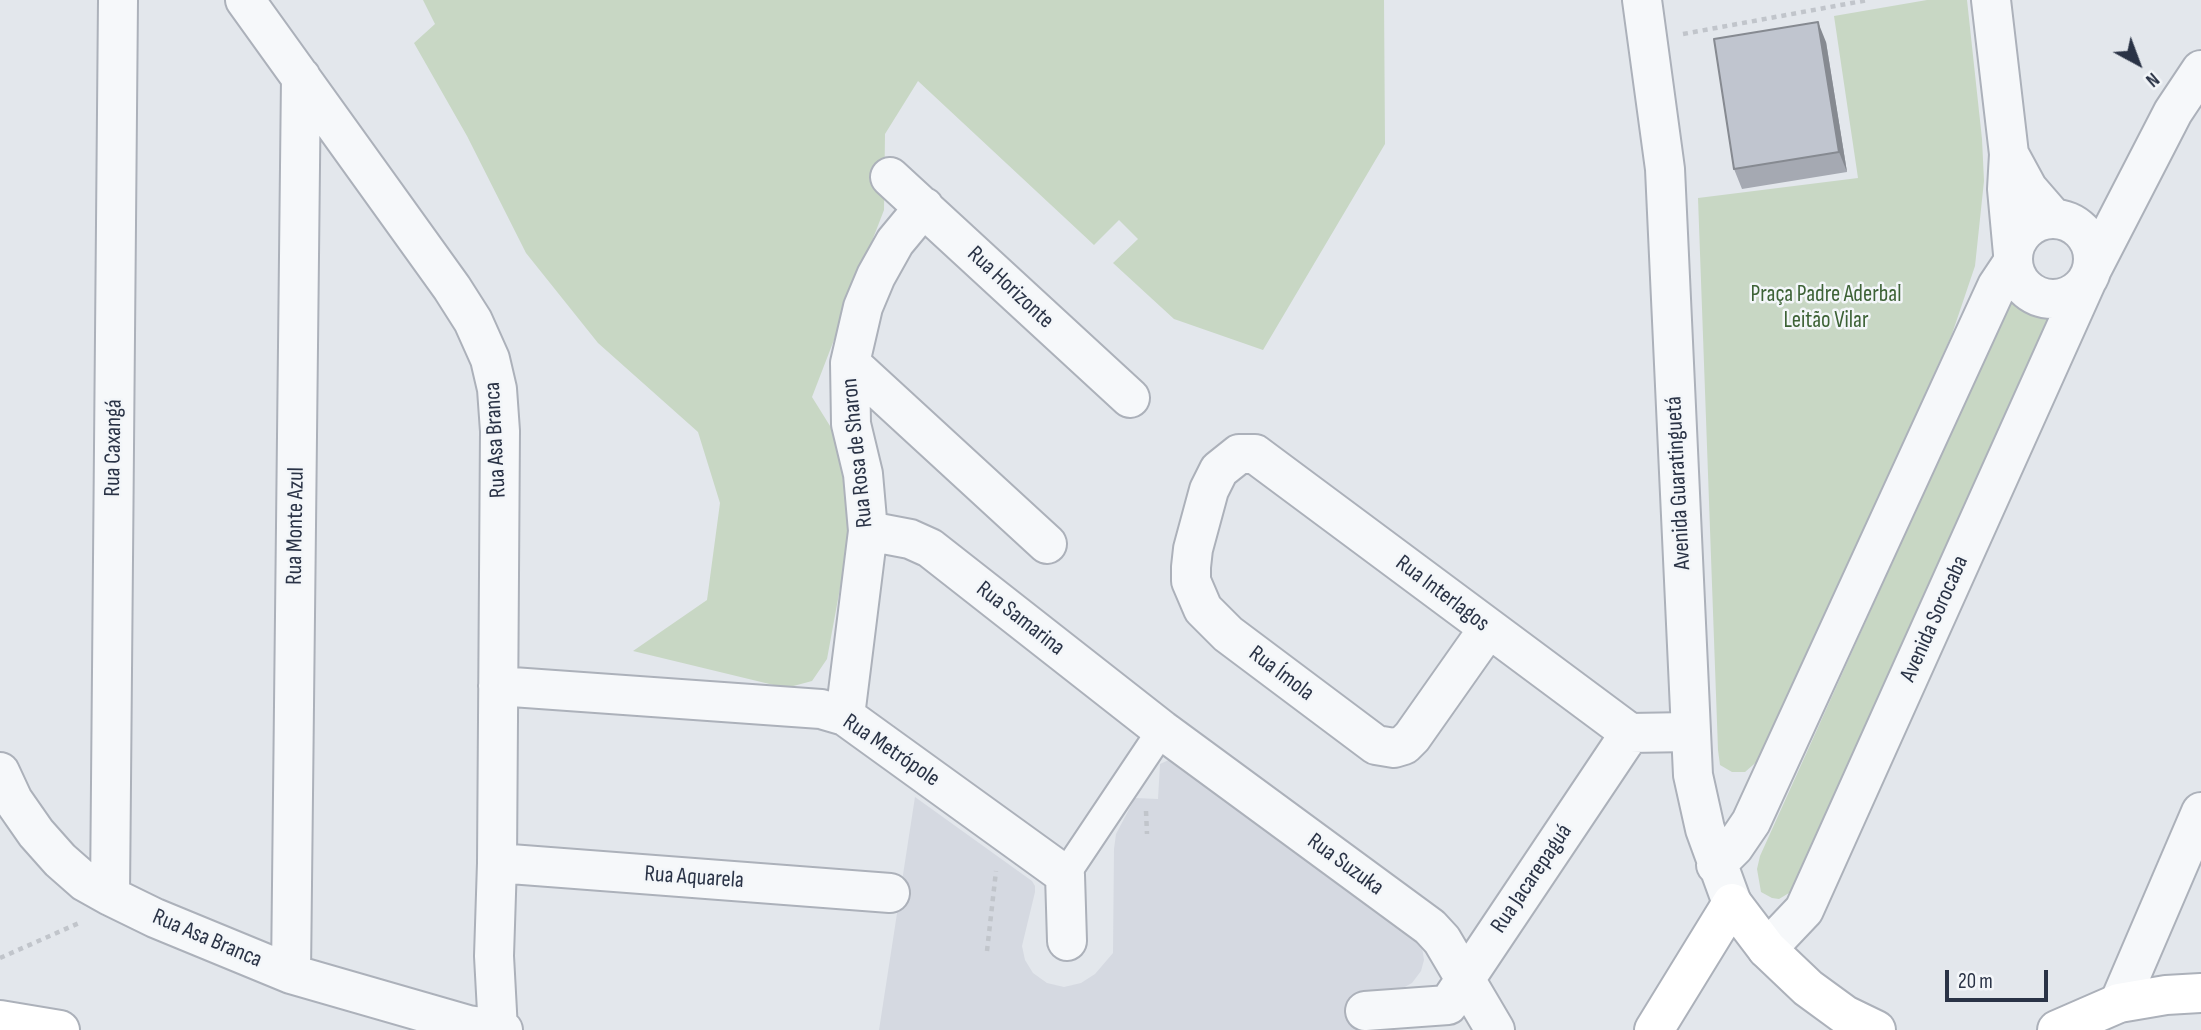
<!DOCTYPE html>
<html>
<head>
<meta charset="utf-8">
<style>
	body { margin:0 }
	#map { position:relative; width:2201px; height:1030px; overflow:hidden; background:#e3e7ec; font-family:"Sofia Sans Condensed",sans-serif }
	canvas { display:block }
	.north { position:absolute; left:2103px; top:28px; width:70px; height:70px; -webkit-text-stroke:5px #f3f6f9; paint-order:stroke; rotate:139deg; font-size:19px; font-weight:700; line-height:28px; text-align:center; color:#2a3346 }
	.north::after { content:''; display:block; margin:auto; width:24px; height:32px; background:#2a3346; clip-path:polygon(50% 0,100% 100%,50% 72%,0 100%) }
	.scale { position:absolute; left:1945px; top:970px; width:103px; height:32px; box-sizing:border-box; border:4px solid #2a3346; border-top:0; padding-left:9px; font-size:21px; line-height:24px; white-space:nowrap; color:#2a3346; -webkit-text-stroke:5px #f3f6f9; paint-order:stroke }
</style>
</head>
<body>
<div id="map">
<canvas width="2201" height="1030"></canvas>
<div class="north">N</div>
<div class="scale">20 m</div>
</div>
<script>
const ctx = document.querySelector('canvas').getContext('2d');
ctx.lineJoin = 'round';
function paint(path, color) {
  ctx.fillStyle = color;
  ctx.fill(path, 'evenodd');
}
function shape(rows) {
  const path = new Path2D();
  for (const r of rows) {
    if (r.length === 3) {
      path.moveTo(r[0] + r[2], r[1]);
      path.arc(r[0], r[1], r[2], 0, 2 * Math.PI);
      continue;
    }
    path.moveTo(r[0], r[1]);
    for (let i = 2; i < r.length; i += 2) path.lineTo(r[i], r[i + 1]);
  }
  return path;
}
function strokePath(path, color, width, dash) {
  ctx.strokeStyle = color;
  ctx.lineWidth = width;
  ctx.lineCap = dash ? 'butt' : 'round';
  ctx.setLineDash(dash || []);
  ctx.stroke(path);
}
function write(font, color, halo, rows, align = 'center') {
  ctx.font = font + ' "Sofia Sans Condensed",sans-serif';
  ctx.lineWidth = 5;
  ctx.setLineDash([]);
  ctx.textBaseline = 'middle';
  ctx.strokeStyle = halo;
  ctx.fillStyle = color;
  for (const [text, x, y, turn = 0] of rows) {
    ctx.save();
    ctx.translate(x, y);
    ctx.rotate((+turn || 0) * Math.PI / 180);
    ctx.textAlign = isNaN(turn) ? turn : align;
    if (halo) ctx.strokeText(text, 0, 0);
    ctx.fillText(text, 0, 0);
    ctx.restore();
  }
}
paint(shape([
	[1171,759,1413,935,1422,947,1424,960,1421,971,1412,983,1401,989,1355,992,1360,1030,879,1030,915,797,1032,881,1035,886,1035,892,1022,946,1025,960,1033,973,1047,983,1064,987,1081,983,1095,974,1113,953,1114,849,1116,834,1135,798,1158,799,1160,764]
]), '#d5d9e1');
paint(shape([
	[423,0,1384,0,1385,144,1263,350,1174,319,1113,263,1138,239,1119,220,1094,245,918,81,885,134,884,210,812,397,840,442,852,523,827,659,812,681,786,688,633,651,707,600,720,503,698,432,598,343,526,253,467,136,414,43,435,24],
	[1927,0,1967,0,1982,139,1984,181,1975,266,1952,334,1768,746,1761,758,1745,772,1732,772,1720,765,1718,750,1698,198,1858,178,1834,16],
	[2013,295,2033,309,2054,313,1794,890,1779,899,1772,898,1761,892,1757,869,1760,856]
]), '#c8d7c4');
const pedestrian = shape([
	[1065,875,1162,730]
]);
const minor = shape([
	[245,0,452,288,473,321,490,359,497,389,500,431,497,863,494,956,498,1030],
	[1991,0,2009,154,2007,189,2013,254],
	[2009,154,2028,189,2054,219],
	[890,177,1130,398],
	[850,363,1047,544],
	[868,531,910,539,930,548,1162,730,1430,927,1442,940,1495,1030],
	[1488,629,1412,737,1404,745,1394,748,1376,745,1228,634,1203,609,1191,581,1191,567,1193,549,1209,490,1219,470,1239,454,1255,454,1630,733],
	[498,686,821,709,845,716,1065,875,1067,941],
	[845,716,868,531,863,474,851,424,850,363,863,307,876,276,895,242,924,207],
	[0,772,13,800,36,833,60,860,85,882,110,896,155,918,291,974,468,1025,503,1030],
	[497,863,890,893],
	[110,896,118,0],
	[291,974,301,77],
	[2119,1003,2201,812],
	[1365,1011,1448,1005,1630,733,1690,732]
]);
const tertiary = shape([
	[1642,0,1665,169,1693,775,1705,829,1732,903],
	[2053,259,40],
	[2092,269,2173,112,2201,70],
	[1716,865,1734,847,1751,822,1997,286,2013,262],
	[1767,949,1804,910,2088,278]
]);
const secondary = shape([
	[0,1020,60,1030],
	[1654,1030,1732,903,1767,949,1808,988,1845,1015,1876,1030],
	[2057,1030,2119,1003,2166,995,2201,993]
]);
strokePath(pedestrian, '#acb1ba', 32);
strokePath(minor, '#acb1ba', 42);
strokePath(tertiary, '#acb1ba', 42);
strokePath(secondary, '#acb1ba', 42);
strokePath(shape([
	[1683,34,1868,0],
	[1146,811,1147,834],
	[987,951,996,871],
	[0,958,79,923,79,921]
]), '#c1c5cb', 4.5, [5, 5]);
strokePath(pedestrian, '#f6f8fa', 28);
strokePath(minor, '#f6f8fa', 38);
strokePath(tertiary, '#f6f8fa', 38);
strokePath(secondary, '#fff', 38);
paint(shape([
	[1826,42,1847,172,1742,189,1734,169]
]), '#a5a9b2');
paint(shape([
	[1818,22,1826,42,1847,172,1839,152]
]), '#868a91');
const building = shape([
	[1818,22,1839,152,1734,169,1714,39,1818,22]
]);
paint(building, '#c0c5cf');
strokePath(building, '#868a91', 2);
write('23px', '#2a3346', '#f3f6f9', [
	["Rua Horizonte",1010,288,43],
	["Rua Asa Branca",496,440,-93],
	["Rua Caxangá",114,448,-89],
	["Rua Rosa de Sharon",858,453,-96],
	["Avenida Guaratinguetá",1679,483,-93],
	["Rua Monte Azul",296,526,-89],
	["Rua Interlagos",1442,594,37],
	["Rua Samarina",1020,619,38],
	["Avenida Sorocaba",1935,619,-66],
	["Rua Ímola",1281,674,37],
	["Rua Metrópole",891,751,34],
	["Rua Suzuka",1345,865,36],
	["Rua Aquarela",694,878,4],
	["Rua Jacarepaguá",1532,879,-56],
	["Rua Asa Branca",207,939,23]
]);
write('23px', '#3d6236', '#f3f6f9', [
	["Praça Padre Aderbal",1826,295],
	["Leitão Vilar",1826,321]
]);
</script>
</body>
</html>
